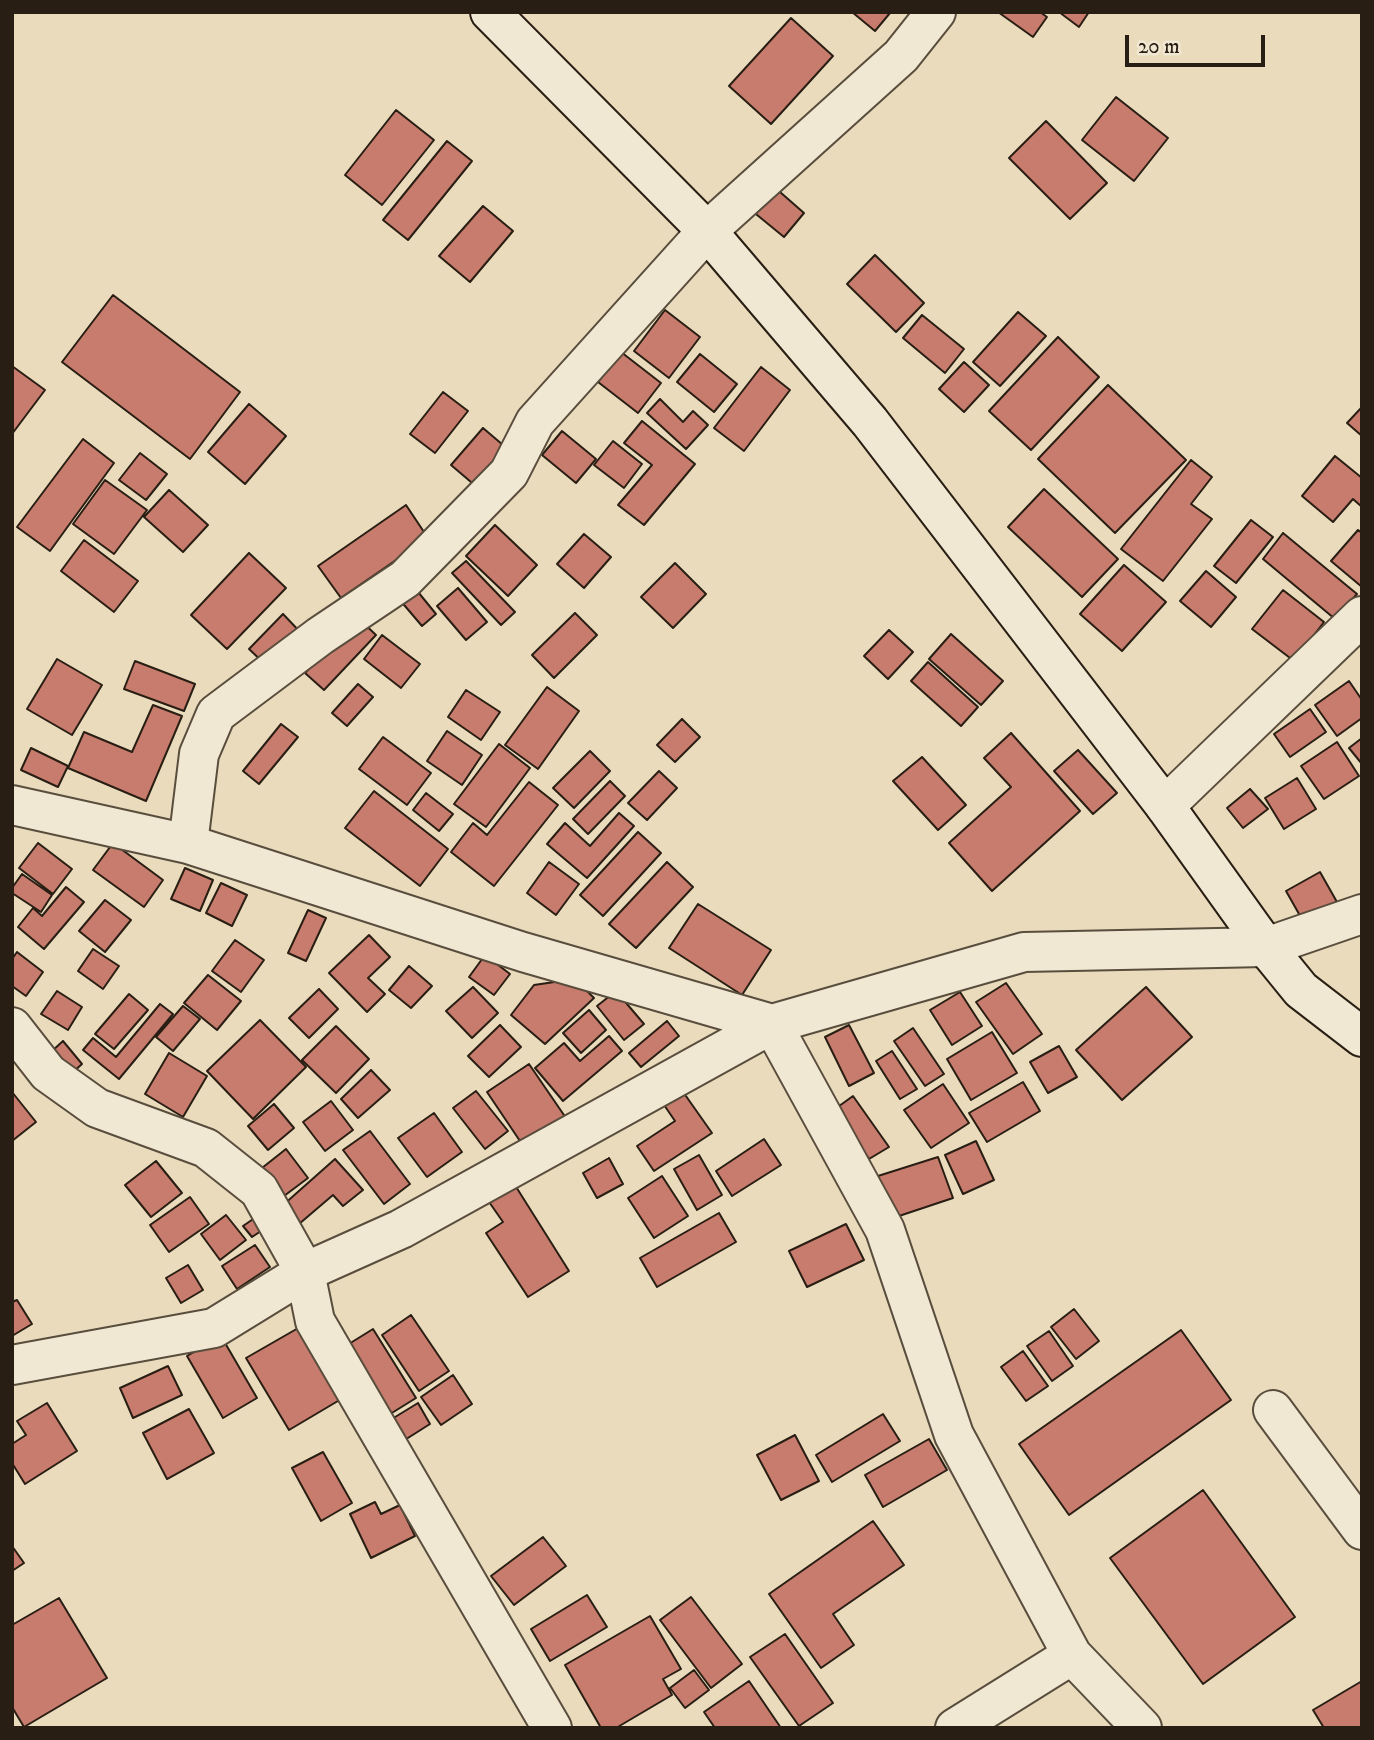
<!DOCTYPE html>
<html>
<head>
<meta charset="utf-8">
<style>
	body { margin:0 }
	#map { position:relative; width:1374px; height:1740px; overflow:hidden; background:#e9dbbc; font-family:"IM FELL DW Pica",serif }
	canvas { display:block }
	.frame { position:absolute; inset:0; border:14px solid #291e13; pointer-events:none }
	.scale { position:absolute; left:1125px; top:35px; width:140px; height:32px; box-sizing:border-box; border:4px solid #291e13; border-top:0; padding-left:9px; font-size:21px; line-height:24px; white-space:nowrap; color:#291e13; -webkit-text-stroke:5px #f1e8d3; paint-order:stroke }
</style>
</head>
<body>
<div id="map">
<canvas width="1374" height="1740"></canvas>
<div class="frame"></div>
<div class="scale">20 m</div>
</div>
<script>
const ctx = document.querySelector('canvas').getContext('2d');
ctx.lineJoin = 'round';
function paint(path, color) {
  ctx.fillStyle = color;
  ctx.fill(path, 'evenodd');
}
function shape(rows) {
  const path = new Path2D();
  for (const r of rows) {
    path.moveTo(r[0], r[1]);
    for (let i = 2; i < r.length; i += 2) path.lineTo(r[i], r[i + 1]);
  }
  return path;
}
function strokePath(path, color, width, dash) {
  ctx.strokeStyle = color;
  ctx.lineWidth = width;
  ctx.lineCap = dash ? 'butt' : 'round';
  ctx.setLineDash(dash || []);
  ctx.stroke(path);
}
const building = shape([
	[852,12,890,12,890,13,875,31,852,12],
	[998,12,1040,12,1047,17,1033,37,998,12],
	[1059,12,1089,12,1079,27,1059,12],
	[791,18,833,56,771,124,729,86,791,18],
	[1116,97,1168,138,1134,181,1082,140,1116,97],
	[396,110,434,140,382,205,345,175,396,110],
	[1046,121,1107,183,1070,219,1009,158,1046,121],
	[447,141,472,161,408,240,383,220,447,141],
	[772,185,804,213,784,237,751,210,772,185],
	[483,206,513,231,470,282,439,256,483,206],
	[875,255,924,303,896,332,847,284,875,255],
	[113,295,240,392,190,459,62,362,113,295],
	[665,310,700,337,669,378,634,351,665,310],
	[1018,312,1046,336,1000,386,973,362,1018,312],
	[922,315,964,349,945,373,903,338,922,315],
	[1058,337,1099,377,1031,450,989,411,1058,337],
	[621,352,661,383,638,413,598,382,621,352],
	[700,354,737,384,714,412,677,382,700,354],
	[964,362,989,385,964,412,939,389,964,362],
	[12,366,45,390,12,434,12,366],
	[761,367,790,390,744,451,714,428,761,367],
	[1108,385,1186,460,1115,533,1038,459,1108,385],
	[443,392,468,411,435,453,410,434,443,392],
	[660,399,683,422,693,411,708,425,686,449,647,413,660,399],
	[249,404,286,436,245,484,208,452,249,404],
	[1362,407,1362,436,1347,423,1362,407],
	[642,421,695,464,644,525,618,505,652,465,624,443,642,421],
	[483,428,510,451,478,488,451,465,483,428],
	[562,431,596,459,576,483,542,455,562,431],
	[83,439,114,463,50,551,17,527,83,439],
	[613,441,642,464,624,488,594,465,613,441],
	[140,453,167,474,146,500,119,480,140,453],
	[1335,456,1362,478,1362,507,1353,499,1333,522,1302,496,1335,456],
	[1191,460,1212,477,1191,504,1212,519,1163,581,1121,549,1191,460],
	[105,480,147,510,114,554,73,524,105,480],
	[1044,489,1118,559,1082,597,1008,527,1044,489],
	[169,490,208,525,183,552,144,517,169,490],
	[406,505,428,538,341,598,318,566,406,505],
	[1251,520,1273,537,1236,583,1214,566,1251,520],
	[495,525,537,565,508,596,466,556,495,525],
	[1358,530,1362,533,1362,587,1331,561,1358,530],
	[1283,533,1357,594,1335,619,1263,559,1283,533],
	[584,534,611,557,584,588,557,564,584,534],
	[84,540,138,581,114,612,61,571,84,540],
	[249,553,286,588,227,649,191,615,249,553],
	[466,561,515,612,501,625,452,573,466,561],
	[675,563,706,594,673,628,641,597,675,563],
	[1124,565,1166,602,1122,651,1080,614,1124,565],
	[1206,571,1236,597,1211,627,1180,601,1206,571],
	[414,587,436,614,422,626,399,599,414,587],
	[458,588,487,622,466,640,437,606,458,588],
	[1283,590,1324,622,1294,661,1252,629,1283,590],
	[575,613,597,635,554,678,532,655,575,613],
	[283,614,303,635,269,668,249,649,283,614],
	[357,617,376,635,324,690,305,673,357,617],
	[889,630,913,652,888,679,864,656,889,630],
	[951,634,1003,681,981,705,929,659,951,634],
	[382,635,420,664,401,688,364,659,382,635],
	[57,659,102,685,72,735,27,709,57,659],
	[135,661,195,684,184,711,124,689,135,661],
	[928,662,978,707,961,726,911,681,928,662],
	[1349,681,1362,700,1362,718,1337,736,1315,705,1349,681],
	[358,684,373,697,347,726,332,713,358,684],
	[547,687,579,711,538,769,505,745,547,687],
	[466,690,500,712,481,740,448,717,466,690],
	[153,705,182,716,146,801,68,768,84,732,132,752,153,705],
	[1310,709,1326,732,1290,757,1274,734,1310,709],
	[682,719,700,737,675,762,657,745,682,719],
	[281,724,298,737,259,784,243,771,281,724],
	[447,731,482,755,462,785,427,761,447,731],
	[1011,733,1080,811,992,891,949,843,1011,787,984,758,1011,733],
	[383,737,431,773,407,805,359,769,383,737],
	[1362,738,1362,764,1349,748,1362,738],
	[1337,742,1359,776,1324,799,1301,766,1337,742],
	[499,744,530,768,486,827,454,804,499,744],
	[31,748,68,766,58,787,21,770,31,748],
	[1078,750,1117,793,1093,814,1054,771,1078,750],
	[590,751,610,771,574,808,553,788,590,751],
	[922,757,966,805,938,830,893,781,922,757],
	[659,771,677,788,647,820,628,803,659,771],
	[1297,778,1316,809,1284,829,1265,798,1297,778],
	[610,781,625,796,588,834,573,819,610,781],
	[529,782,558,805,494,886,451,852,473,823,487,835,529,782],
	[1250,789,1268,809,1243,828,1227,808,1250,789],
	[374,791,448,849,420,886,345,828,374,791],
	[426,793,453,814,439,831,413,810,426,793],
	[619,813,634,826,587,878,547,844,565,823,590,846,619,813],
	[638,832,661,853,603,916,580,895,638,832],
	[38,843,72,869,53,894,19,868,38,843],
	[113,843,163,880,144,907,93,870,113,843],
	[549,862,579,884,556,915,527,893,549,862],
	[667,862,693,887,636,948,609,924,667,862],
	[185,868,213,880,200,911,171,899,185,868],
	[1320,872,1337,902,1303,921,1286,891,1320,872],
	[22,874,52,895,41,912,12,893,12,888,22,874],
	[221,883,247,895,232,926,206,913,221,883],
	[66,887,84,902,44,949,18,927,33,908,42,916,66,887],
	[105,900,131,920,105,952,79,931,105,900],
	[698,904,771,950,742,995,669,948,698,904],
	[308,910,326,918,306,961,288,953,308,910],
	[369,935,390,957,368,978,385,994,367,1012,329,973,369,935],
	[235,940,264,960,241,992,212,971,235,940],
	[93,949,119,966,103,989,78,971,93,949],
	[17,952,43,972,26,996,12,986,12,959,17,952],
	[485,955,510,974,494,995,469,977,485,955],
	[409,966,432,986,411,1008,389,990,409,966],
	[208,975,241,1001,217,1030,184,1003,208,975],
	[575,979,594,998,545,1044,511,1015,534,985,575,979],
	[1006,983,1042,1034,1013,1054,976,1002,1006,983],
	[473,987,498,1013,472,1038,446,1011,473,987],
	[1146,987,1192,1037,1122,1100,1076,1050,1146,987],
	[319,989,338,1009,309,1038,289,1018,319,989],
	[57,991,82,1007,68,1030,41,1014,57,991],
	[616,991,644,1024,624,1040,597,1006,616,991],
	[960,992,982,1026,952,1045,930,1010,960,992],
	[129,994,148,1010,114,1049,95,1034,129,994],
	[160,1004,173,1014,119,1079,83,1050,93,1038,116,1057,160,1004],
	[183,1006,200,1019,173,1051,156,1037,183,1006],
	[589,1010,606,1030,581,1053,563,1033,589,1010],
	[260,1020,306,1067,253,1119,207,1071,260,1020],
	[667,1021,679,1036,641,1067,629,1053,667,1021],
	[500,1025,521,1047,489,1077,468,1056,500,1025],
	[849,1025,874,1073,849,1086,825,1037,849,1025],
	[336,1026,369,1059,336,1093,302,1060,336,1026],
	[913,1028,944,1074,925,1086,894,1041,913,1028],
	[992,1032,1017,1073,971,1100,947,1059,992,1032],
	[609,1036,622,1051,563,1101,535,1068,564,1043,580,1061,609,1036],
	[63,1041,82,1064,71,1074,51,1052,63,1041],
	[1059,1046,1077,1077,1048,1093,1030,1062,1059,1046],
	[892,1051,917,1089,900,1099,876,1061,892,1051],
	[169,1053,207,1076,183,1117,145,1094,169,1053],
	[529,1064,566,1118,524,1147,487,1092,529,1064],
	[371,1070,390,1090,358,1118,341,1099,371,1070],
	[1023,1082,1040,1111,987,1142,969,1113,1023,1082],
	[943,1084,969,1123,931,1148,904,1110,943,1084],
	[681,1089,712,1133,654,1171,637,1146,675,1121,662,1102,681,1089],
	[476,1091,508,1131,485,1149,453,1108,476,1091],
	[12,1092,36,1122,12,1141,12,1092],
	[853,1096,889,1147,869,1159,835,1109,853,1096],
	[331,1101,353,1130,325,1151,303,1122,331,1101],
	[274,1104,294,1128,268,1150,248,1126,274,1104],
	[434,1113,462,1152,427,1177,398,1138,434,1113],
	[370,1131,410,1184,384,1204,343,1150,370,1131],
	[764,1139,781,1165,732,1196,716,1171,764,1139],
	[976,1141,994,1180,963,1194,945,1155,976,1141],
	[286,1149,308,1178,284,1196,262,1168,286,1149],
	[699,1155,722,1195,697,1210,674,1169,699,1155],
	[938,1157,953,1198,893,1218,878,1176,938,1157],
	[609,1158,623,1184,597,1198,583,1173,609,1158],
	[335,1159,363,1190,343,1206,333,1195,299,1224,282,1206,335,1159],
	[156,1161,182,1193,151,1217,125,1185,156,1161],
	[662,1176,688,1216,654,1238,628,1198,662,1176],
	[513,1182,569,1271,528,1297,486,1233,503,1222,487,1199,513,1182],
	[190,1197,209,1224,169,1252,150,1225,190,1197],
	[719,1213,736,1242,657,1287,640,1258,719,1213],
	[226,1215,246,1240,220,1260,201,1234,226,1215],
	[259,1215,267,1227,252,1237,243,1226,259,1215],
	[846,1224,864,1260,807,1287,789,1251,846,1224],
	[255,1245,270,1267,237,1289,222,1266,255,1245],
	[188,1265,203,1290,181,1303,166,1278,188,1265],
	[17,1300,32,1324,12,1336,12,1302,17,1300],
	[1074,1309,1099,1341,1076,1359,1051,1327,1074,1309],
	[411,1315,449,1371,419,1391,382,1335,411,1315],
	[300,1327,343,1398,289,1430,246,1358,300,1327],
	[373,1329,416,1398,387,1416,344,1347,373,1329],
	[1181,1330,1231,1400,1069,1515,1019,1444,1181,1330],
	[1049,1331,1073,1366,1052,1381,1027,1346,1049,1331],
	[221,1336,257,1398,223,1418,187,1356,221,1336],
	[1023,1351,1048,1386,1026,1401,1001,1367,1023,1351],
	[168,1366,182,1395,133,1418,120,1388,168,1366],
	[453,1375,472,1404,441,1425,421,1397,453,1375],
	[47,1403,77,1451,25,1484,12,1463,12,1444,26,1435,17,1421,47,1403],
	[418,1403,430,1424,400,1443,387,1422,418,1403],
	[189,1409,214,1453,167,1479,143,1433,189,1409],
	[883,1414,900,1441,832,1482,816,1455,883,1414],
	[795,1435,819,1481,781,1500,757,1455,795,1435],
	[929,1439,947,1470,883,1507,865,1475,929,1439],
	[323,1452,352,1503,321,1521,292,1468,323,1452],
	[1203,1490,1295,1617,1203,1684,1110,1558,1203,1490],
	[375,1502,381,1514,400,1505,415,1536,371,1558,350,1514,375,1502],
	[873,1521,904,1565,833,1614,854,1645,821,1668,769,1594,873,1521],
	[543,1537,566,1566,514,1605,491,1576,543,1537],
	[12,1546,24,1563,12,1571,12,1546],
	[587,1595,607,1627,550,1661,531,1629,587,1595],
	[691,1597,742,1664,711,1688,660,1620,691,1597],
	[59,1598,107,1678,24,1727,12,1707,12,1625,59,1598],
	[650,1616,681,1669,663,1679,672,1695,616,1728,601,1728,565,1665,650,1616],
	[785,1634,833,1703,799,1726,750,1657,785,1634],
	[694,1670,709,1690,685,1708,670,1688,694,1670],
	[749,1681,781,1728,715,1728,704,1712,749,1681],
	[1362,1681,1362,1728,1324,1728,1313,1710,1362,1681]
]);
paint(building, '#c87c6d');
strokePath(building, '#291e13', 2);
const minor = shape([
	[12,805,188,844,523,952,772,1024,1024,952,1266,947,1362,914],
	[1165,806,1362,616],
	[188,844,199,754,216,714,320,636,405,579,509,473,535,422,707,231,901,56,936,12],
	[12,1027,48,1073,97,1108,206,1148,259,1190,305,1272,315,1321,552,1728],
	[12,1365,214,1328,305,1272,401,1229,772,1024,885,1230,954,1435,1072,1655,1142,1728],
	[1273,1410,1362,1530],
	[955,1728,1072,1655]
]);
const secondary = shape([
	[490,12,707,231,870,422,1165,806,1266,947,1301,990,1362,1037]
]);
strokePath(minor, '#594d3d', 42);
strokePath(secondary, '#291e13', 42);
strokePath(minor, '#f1e8d3', 38);
strokePath(secondary, '#f1e8d3', 38);
</script>
</body>
</html>
